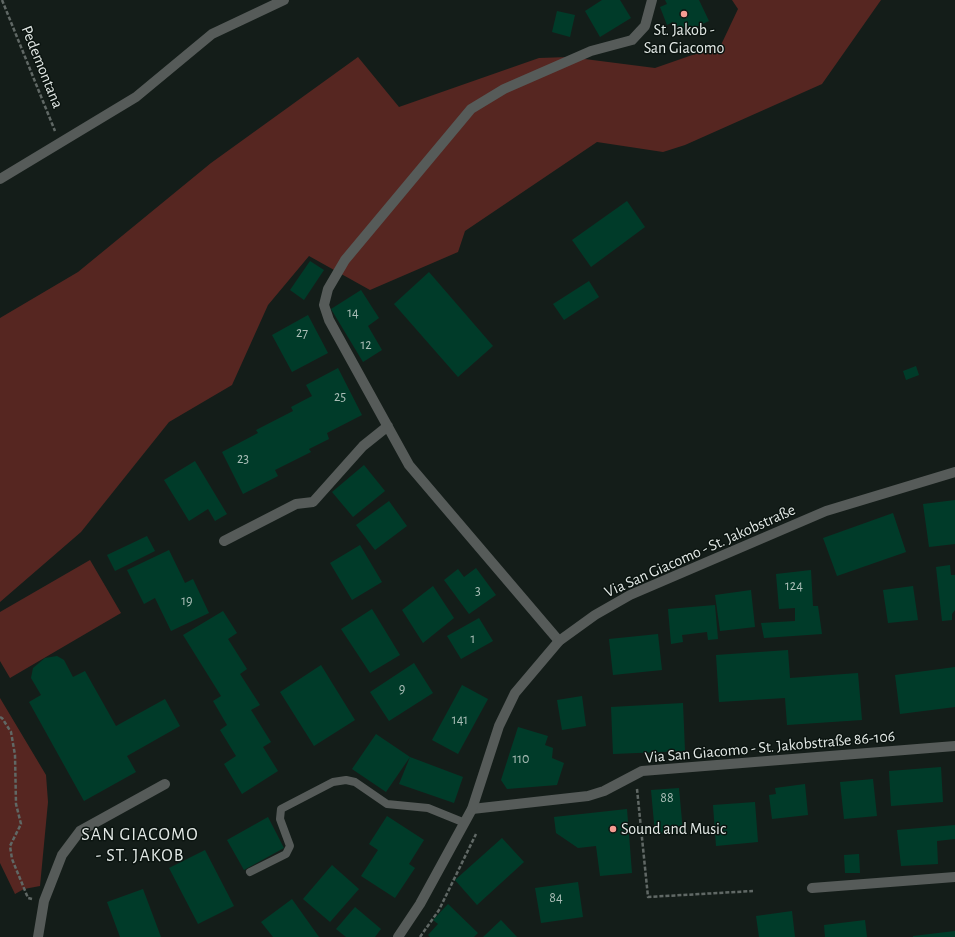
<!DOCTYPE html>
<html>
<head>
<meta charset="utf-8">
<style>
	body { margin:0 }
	canvas { display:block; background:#141d19 }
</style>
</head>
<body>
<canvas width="955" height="937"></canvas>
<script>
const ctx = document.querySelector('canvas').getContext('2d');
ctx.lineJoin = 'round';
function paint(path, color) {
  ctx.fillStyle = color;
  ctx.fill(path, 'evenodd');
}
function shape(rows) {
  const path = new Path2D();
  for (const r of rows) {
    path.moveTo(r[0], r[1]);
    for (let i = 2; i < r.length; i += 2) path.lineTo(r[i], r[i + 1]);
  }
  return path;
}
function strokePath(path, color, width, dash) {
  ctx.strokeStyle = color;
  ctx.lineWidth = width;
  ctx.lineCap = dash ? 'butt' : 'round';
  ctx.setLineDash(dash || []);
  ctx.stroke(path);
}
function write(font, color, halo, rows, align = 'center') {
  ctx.font = font + ' "Alegreya Sans",sans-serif';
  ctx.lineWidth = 3;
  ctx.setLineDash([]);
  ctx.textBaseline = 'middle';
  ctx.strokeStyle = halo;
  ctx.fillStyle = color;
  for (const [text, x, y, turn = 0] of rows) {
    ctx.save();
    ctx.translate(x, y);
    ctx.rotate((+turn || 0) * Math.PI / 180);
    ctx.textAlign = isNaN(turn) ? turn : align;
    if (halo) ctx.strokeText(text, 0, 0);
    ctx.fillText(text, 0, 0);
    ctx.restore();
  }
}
paint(shape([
	[732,0,881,0,822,84,685,145,663,152,597,142,465,231,458,252,370,290,309,256,268,305,232,385,169,422,81,532,0,602,0,318,78,272,211,163,358,57,399,107,539,58,569,57,655,68,721,45,738,9],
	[90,560,121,613,10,678,0,661,0,612],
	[0,698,46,775,48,802,40,886,24,889,15,894,0,863]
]), '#562621');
paint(shape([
	[602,0,620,0,631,18,600,37,585,11],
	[665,0,699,0,709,21,679,35,673,22,667,25,660,7,667,4],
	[557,11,575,15,570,37,552,32],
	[627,201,645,227,591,267,572,240],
	[310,261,324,270,304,300,290,290],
	[429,272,493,346,458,377,394,304],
	[589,281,599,297,564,320,553,304],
	[361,290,379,318,368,326,382,350,363,362,331,309],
	[308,315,328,353,292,372,272,335],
	[916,366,919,375,906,380,903,371],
	[338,368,362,415,327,433,329,439,309,449,311,452,275,470,278,476,243,494,222,452,258,433,256,430,293,411,291,407,312,396,306,385],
	[195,461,227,514,215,521,208,509,189,521,164,480],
	[364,465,385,491,353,517,332,492],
	[955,500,955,544,929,547,923,504],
	[389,501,407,526,375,550,356,525],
	[893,513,906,552,837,576,823,538],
	[147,536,155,551,115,571,107,555],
	[360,545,382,582,352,600,330,563],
	[169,550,185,583,193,579,209,613,171,631,155,598,144,604,127,570],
	[950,565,951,575,955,575,955,610,952,614,952,620,942,621,936,567],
	[476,568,496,595,469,614,444,580,458,569,464,577],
	[811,570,813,606,818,606,822,634,764,638,761,623,795,621,795,608,779,609,776,574],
	[433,586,454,618,423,643,402,610],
	[913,586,918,620,888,623,883,590],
	[751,590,755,627,720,631,715,595],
	[715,605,718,639,708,640,707,632,682,635,683,642,671,644,668,609],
	[372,609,400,655,370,673,341,629],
	[223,611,237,633,228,639,247,669,240,674,260,705,251,710,271,742,263,747,278,771,242,794,224,764,236,756,220,730,227,725,213,701,221,696,183,635],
	[479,618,493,641,461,659,447,636],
	[658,634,662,670,613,675,609,639],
	[788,650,790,678,858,673,862,720,787,725,785,698,719,702,716,655],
	[57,656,64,660,73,677,85,671,116,726,165,699,180,726,127,756,136,772,84,801,29,702,41,695,31,678,33,668,45,658],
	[414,663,433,693,389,721,370,692],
	[321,665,355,720,314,746,280,692],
	[955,667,955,707,900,714,895,675],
	[462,685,488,699,458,754,432,740],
	[582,696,586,726,562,730,557,700],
	[683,703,685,751,613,754,611,707],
	[518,727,548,736,545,745,553,748,552,758,564,763,557,785,507,789,501,780],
	[376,734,410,757,463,777,454,803,399,784,410,757,386,792,352,769],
	[941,767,943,802,891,806,889,771],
	[873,779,877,816,844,819,840,782],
	[805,784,808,815,772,819,769,795,776,794,775,788],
	[679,788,683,832,655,834,651,790],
	[755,802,758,842,716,846,713,805],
	[627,809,632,873,600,876,596,846,578,848,556,833,554,817],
	[387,816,424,840,409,864,415,868,395,898,361,876,378,850,369,844],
	[268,817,284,848,244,870,227,840],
	[955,825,955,839,937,841,938,864,901,866,897,830],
	[502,838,524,862,477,905,455,880],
	[205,850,234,906,198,924,169,868],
	[859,854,860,873,845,873,844,855],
	[332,865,359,889,330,922,303,899],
	[578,882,583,917,541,923,535,888],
	[143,889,161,937,120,937,107,902],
	[292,899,319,937,273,937,261,922],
	[448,904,478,933,474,937,430,937,428,935,438,924,433,920],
	[355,907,381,929,375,937,346,937,336,929],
	[792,911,795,937,759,937,756,916],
	[501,920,517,937,483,937],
	[865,920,867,937,825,937,824,925],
	[955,931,955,937,913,937,913,936]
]), '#003b29');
strokePath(shape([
	[2,0,55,131],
	[0,717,2,718,11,732,15,755,16,804,21,824,10,846,12,859,28,898,32,899],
	[637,789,648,897,753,891],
	[420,937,439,910,476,834]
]), '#606865', 2.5, [4, 2]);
strokePath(shape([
	[250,872,286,854,290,846,280,819,281,809,333,782,346,780,355,782,387,804,428,808,465,823]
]), '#565b59', 8);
strokePath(shape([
	[0,179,136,97,212,34,284,0],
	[224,541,296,504,313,502,363,446,388,426],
	[559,641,409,465,329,320,324,305,328,289,345,260,471,109,504,89,591,51,632,40,645,26,652,0],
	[472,809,588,796,604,791,642,771,955,746],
	[812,888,955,877],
	[38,937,44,901,62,855,80,831,165,784]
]), '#565b59', 10);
strokePath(shape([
	[398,937,420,904,472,809,499,726,515,693,559,641,595,615,630,595,826,511,955,472]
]), '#565b59', 10);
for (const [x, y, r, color] of [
	[684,14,4,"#f59c92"],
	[613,829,4,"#f59c92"]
]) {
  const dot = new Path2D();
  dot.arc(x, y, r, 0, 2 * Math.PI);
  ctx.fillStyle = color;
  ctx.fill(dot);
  strokePath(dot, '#0b1410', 1.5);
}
write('14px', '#aabeb7', null, [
	["14",353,313],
	["27",302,333],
	["12",366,345],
	["25",340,397],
	["23",243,459],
	["124",794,586],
	["3",478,591],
	["19",187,601],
	["1",473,639],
	["9",402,689],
	["141",460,720],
	["110",521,759],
	["88",667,798],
	["84",556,898]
]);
write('16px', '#e3e9e6', '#0b1410', [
	["St. Jakob -",684,30],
	["San Giacomo",684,48],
	["Sound and Music",621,829,"left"]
]);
write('16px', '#e3e9e6', '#0b1410', [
	["Pedemontana",42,67,68],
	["Via San Giacomo - St. Jakobstraße",700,551,-24],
	["Via San Giacomo - St. Jakobstraße 86-106",770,747,-5]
]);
ctx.letterSpacing = '1px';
write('18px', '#e3e9e6', '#0b1410', [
	["SAN GIACOMO",140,835],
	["- ST. JAKOB",140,856]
]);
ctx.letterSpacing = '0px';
</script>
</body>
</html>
